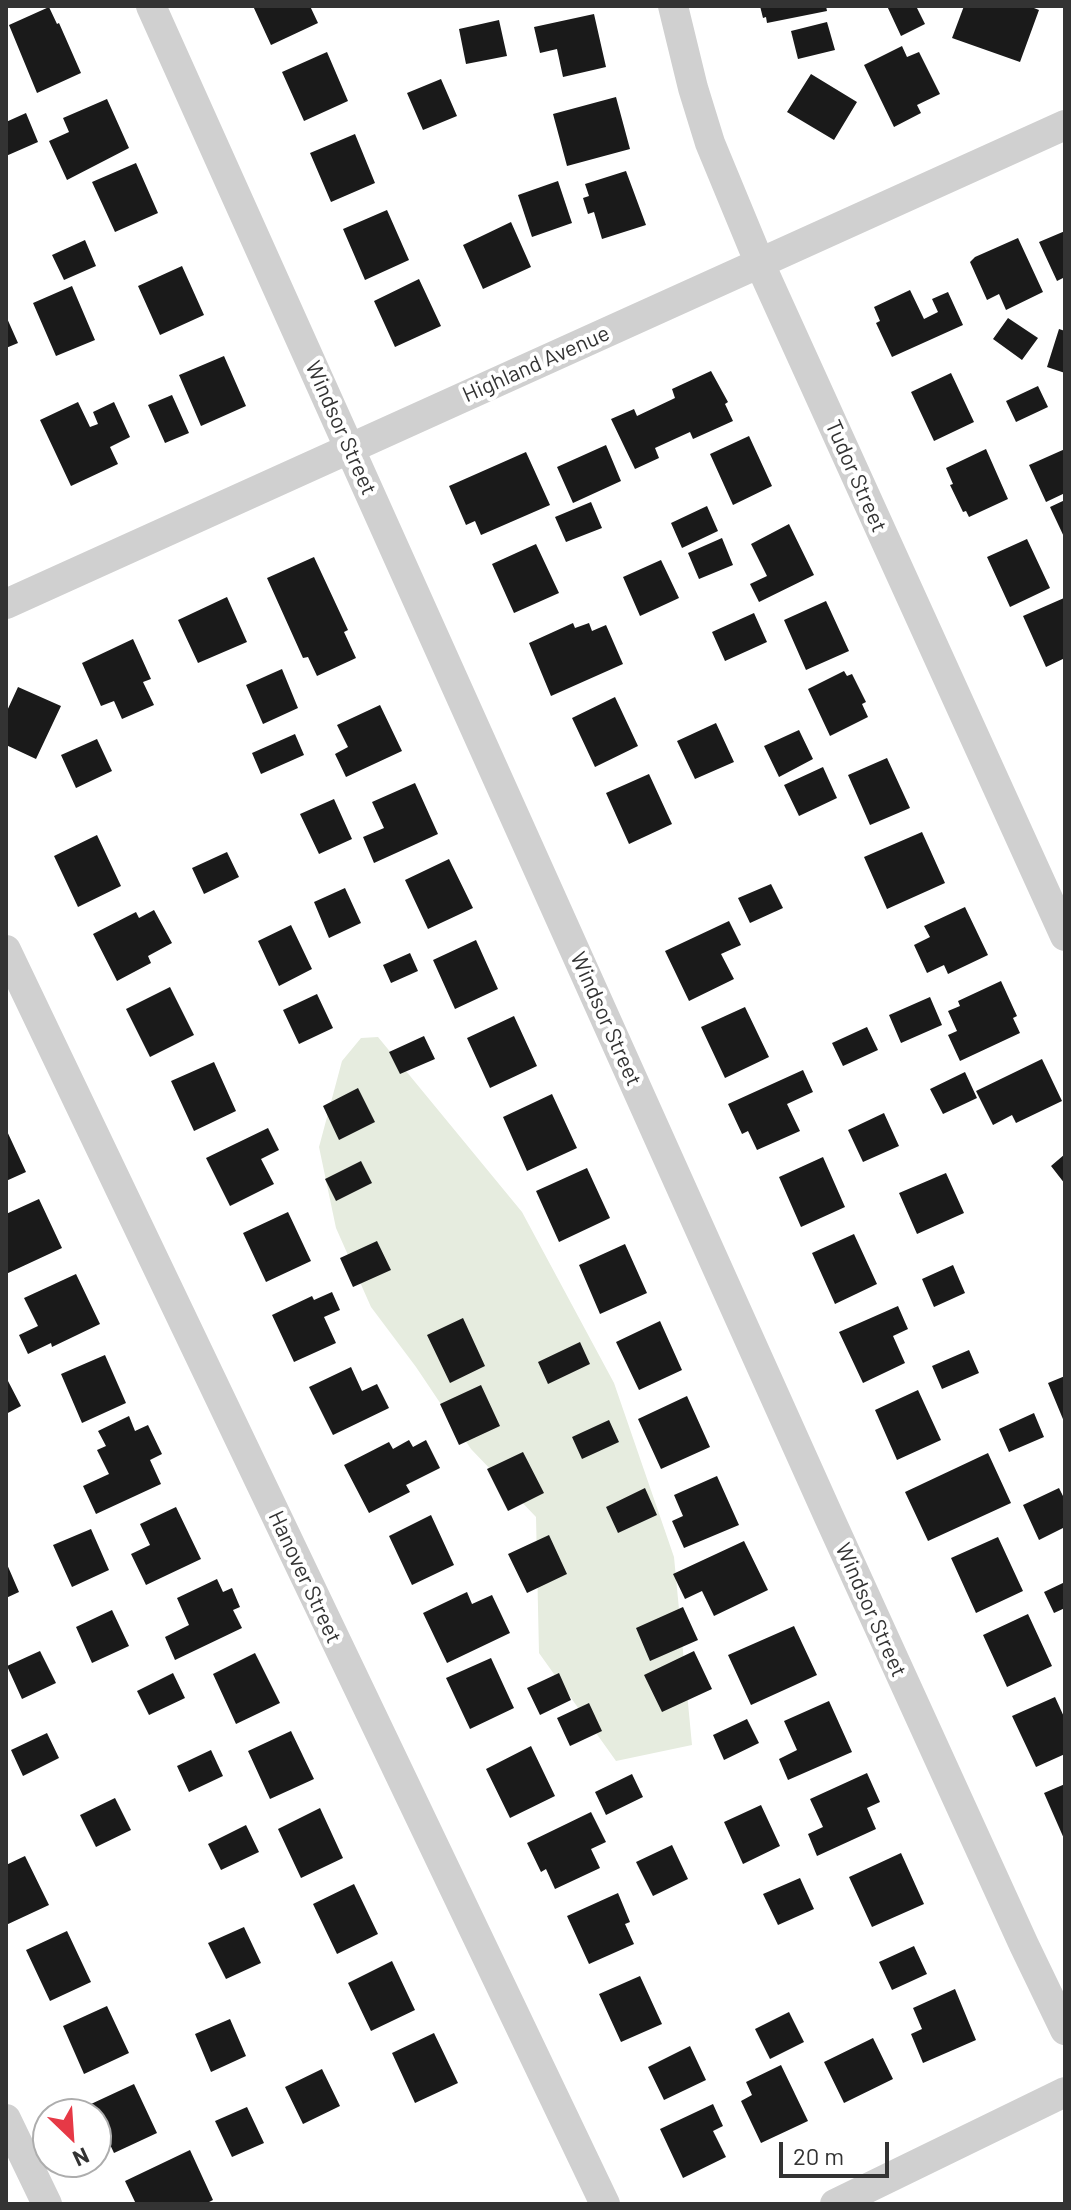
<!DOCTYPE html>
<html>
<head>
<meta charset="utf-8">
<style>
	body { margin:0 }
	#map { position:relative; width:1071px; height:2210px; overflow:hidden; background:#fff; font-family:Barlow,sans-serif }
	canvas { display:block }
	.frame { position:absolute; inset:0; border:8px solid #333; pointer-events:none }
	.north { position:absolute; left:32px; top:2098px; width:80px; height:80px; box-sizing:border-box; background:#fff; border:2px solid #adadad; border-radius:50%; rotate:155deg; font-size:22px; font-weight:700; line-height:32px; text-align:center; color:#333 }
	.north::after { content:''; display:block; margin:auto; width:28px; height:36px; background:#e63946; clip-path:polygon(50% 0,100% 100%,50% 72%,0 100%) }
	.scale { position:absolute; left:779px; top:2142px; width:110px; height:36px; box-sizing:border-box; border:4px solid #333; border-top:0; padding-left:10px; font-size:24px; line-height:28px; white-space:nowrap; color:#333; -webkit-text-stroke:6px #fff; paint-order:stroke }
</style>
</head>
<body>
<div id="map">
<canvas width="1071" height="2210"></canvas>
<div class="frame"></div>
<div class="north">N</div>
<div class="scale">20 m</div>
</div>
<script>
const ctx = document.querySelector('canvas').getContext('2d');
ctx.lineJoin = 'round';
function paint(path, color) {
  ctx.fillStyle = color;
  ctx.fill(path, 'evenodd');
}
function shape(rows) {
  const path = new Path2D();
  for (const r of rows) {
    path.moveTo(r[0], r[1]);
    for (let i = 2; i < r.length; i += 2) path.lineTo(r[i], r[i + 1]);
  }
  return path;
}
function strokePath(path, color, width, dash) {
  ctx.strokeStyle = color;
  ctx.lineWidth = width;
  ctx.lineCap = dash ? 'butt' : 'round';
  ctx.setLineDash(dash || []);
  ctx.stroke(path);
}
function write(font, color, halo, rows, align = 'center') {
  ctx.font = font + ' Barlow,sans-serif';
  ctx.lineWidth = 8;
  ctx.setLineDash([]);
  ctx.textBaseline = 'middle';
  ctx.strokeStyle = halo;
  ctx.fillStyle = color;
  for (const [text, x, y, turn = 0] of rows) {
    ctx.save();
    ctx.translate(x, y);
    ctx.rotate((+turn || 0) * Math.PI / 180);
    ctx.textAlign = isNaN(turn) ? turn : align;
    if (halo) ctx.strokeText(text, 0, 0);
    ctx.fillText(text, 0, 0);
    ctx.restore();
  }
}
paint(shape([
	[378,1037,522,1212,614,1383,674,1557,692,1745,616,1761,539,1653,536,1517,471,1449,416,1367,371,1307,336,1228,319,1147,342,1061,361,1038]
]), '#e6ecdf');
paint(shape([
	[253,6,310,6,318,23,271,45],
	[760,6,826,6,827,11,767,23,766,17,763,18],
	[887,6,916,6,925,24,901,36],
	[964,6,1029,6,1039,10,1020,62,952,38],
	[49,7,57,24,59,23,81,73,37,93,9,25],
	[594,14,606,67,563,77,557,49,540,53,534,27],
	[499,20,507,56,466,64,459,29],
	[827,22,835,50,798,59,791,31],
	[902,46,907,57,919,52,940,94,917,105,921,113,894,127,864,65],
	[327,52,348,101,304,121,282,72],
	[811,74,857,102,834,140,787,112],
	[441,79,457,116,423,130,407,93],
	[616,97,630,149,567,166,553,114],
	[107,99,129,148,67,180,49,141,69,132,63,118],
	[26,113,38,142,6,156,6,122],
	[355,134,375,183,331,202,310,153],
	[136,163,158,213,115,232,92,182],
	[626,171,646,225,602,239,594,212,588,214,583,198,589,196,585,184],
	[558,181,572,223,532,237,518,195],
	[387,210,409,260,365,280,343,229],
	[511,222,531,267,483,289,463,245],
	[1065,231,1065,277,1057,281,1039,242],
	[1018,238,1043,292,1006,310,999,294,987,300,970,262,975,257],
	[85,240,96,266,64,280,52,255],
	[182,266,204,315,160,335,138,286],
	[419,279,441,326,395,347,374,301],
	[72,286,95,340,56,356,33,303],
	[910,290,924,319,938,312,932,299,948,292,963,325,892,357,876,323,880,321,874,307],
	[6,316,18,343,6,348],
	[1008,318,1038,338,1022,360,993,339],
	[1059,329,1065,331,1065,373,1047,367],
	[224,356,246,406,201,426,179,375],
	[711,371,728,402,725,404,733,421,693,439,690,432,655,448,659,458,635,469,611,419,634,409,637,416,675,398,672,389],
	[951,373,974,422,934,441,911,392],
	[1038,386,1048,407,1016,422,1006,401],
	[172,395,189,433,165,443,148,405],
	[78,402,90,427,98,424,93,412,114,402,130,437,110,447,118,464,71,486,40,420],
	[749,436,772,486,733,505,710,454],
	[606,445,621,481,573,503,557,467],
	[986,449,1008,499,969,517,966,511,963,512,950,485,953,484,946,468],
	[1065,449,1065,493,1046,502,1029,465],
	[526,452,550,505,481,535,475,521,466,525,449,486],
	[1065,500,1065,539,1050,507],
	[591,502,602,528,566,542,555,517],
	[707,506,718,531,682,548,671,523],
	[789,524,814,575,759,602,750,584,767,576,751,544],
	[722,538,733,565,699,579,688,553],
	[1027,539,1050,588,1010,607,987,557],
	[536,544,559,593,514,613,492,564],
	[314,557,348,630,344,632,356,658,317,676,308,657,303,658,267,578],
	[661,560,679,598,640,616,623,577],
	[227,597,247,642,198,663,178,620],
	[1064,598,1065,658,1046,667,1023,616],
	[826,601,849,651,806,670,784,620],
	[754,613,767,642,725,661,712,632],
	[573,623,575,628,589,623,592,631,606,625,623,664,551,696,529,643],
	[133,639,151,679,143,682,154,705,122,719,114,701,101,706,82,663],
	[282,669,298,708,263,724,246,685],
	[844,671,847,676,852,674,866,702,862,704,868,717,830,736,808,689],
	[18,687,61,706,36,759,6,745,6,713],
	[615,697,638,746,595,767,572,718],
	[380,705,402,751,346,777,335,754,348,747,337,725],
	[716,723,734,762,695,779,677,741],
	[799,730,813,759,779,777,764,746],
	[295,734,304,755,261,774,252,753],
	[97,739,112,771,76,788,61,755],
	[887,758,910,808,870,825,848,775],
	[823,767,837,798,799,816,784,785],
	[649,774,672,824,629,844,606,793],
	[415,783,438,834,374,863,363,837,384,828,372,802],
	[334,799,352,839,319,854,300,814],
	[922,832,945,883,887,909,864,857],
	[97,835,121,886,78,907,54,856],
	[227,852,239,877,204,894,192,868],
	[449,859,473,908,428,929,405,880],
	[771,884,783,908,750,923,738,898],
	[345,888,361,923,329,938,314,902],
	[965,907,988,955,948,974,944,965,927,973,914,945,930,937,924,926],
	[154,910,172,943,148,956,151,963,117,981,93,934,136,912,139,918],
	[729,921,741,945,721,954,734,979,689,1001,665,951],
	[291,925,312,969,279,986,258,941],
	[476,940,498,989,455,1009,433,960],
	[410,953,418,971,391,983,383,965],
	[1001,981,1017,1016,1013,1018,1020,1033,960,1061,948,1035,957,1031,948,1011,960,1006,958,1001],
	[170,987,194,1035,150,1057,126,1009],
	[317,994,333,1028,299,1044,283,1010],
	[930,997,942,1025,901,1043,889,1015],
	[745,1007,769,1057,725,1078,701,1027],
	[514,1016,537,1066,490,1088,467,1038],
	[867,1027,878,1050,843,1066,832,1043],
	[424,1036,435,1059,400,1074,389,1052],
	[1042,1059,1062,1101,1016,1123,1012,1115,993,1125,976,1091],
	[214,1062,236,1111,194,1131,171,1081],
	[803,1070,813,1092,787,1104,800,1131,757,1150,748,1131,742,1134,728,1104],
	[965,1072,977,1098,943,1114,930,1089],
	[358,1088,375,1122,339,1140,323,1106],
	[552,1094,577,1148,527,1171,503,1117],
	[884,1113,899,1146,863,1162,848,1130],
	[268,1128,279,1150,261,1159,274,1184,230,1206,206,1158],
	[6,1129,26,1172,6,1181],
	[1065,1154,1065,1184,1051,1166],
	[823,1157,845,1207,801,1227,779,1177],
	[361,1161,372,1183,336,1201,325,1179],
	[587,1168,610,1218,559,1242,536,1191],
	[946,1173,964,1213,917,1234,899,1193],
	[39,1199,62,1248,6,1274,6,1214],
	[288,1212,311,1261,266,1282,243,1233],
	[854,1234,877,1284,835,1304,812,1253],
	[377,1241,391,1270,353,1287,340,1258],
	[625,1244,647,1293,600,1314,579,1265],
	[953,1265,965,1293,934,1307,922,1279],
	[76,1274,100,1324,52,1347,51,1343,28,1354,19,1335,38,1326,24,1298],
	[332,1292,340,1310,324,1317,336,1343,294,1362,272,1315,312,1296,314,1300],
	[898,1306,908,1329,893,1336,905,1363,863,1383,839,1332],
	[463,1318,485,1366,450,1383,427,1335],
	[660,1321,682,1370,639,1390,616,1342],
	[580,1342,590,1364,548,1384,538,1362],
	[969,1350,979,1373,942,1389,932,1366],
	[105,1355,126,1403,82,1423,61,1374],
	[351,1367,362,1391,377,1384,389,1408,333,1435,309,1387],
	[1065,1376,1065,1424,1048,1383],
	[8,1381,21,1406,6,1414,6,1382],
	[481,1385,500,1426,459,1445,440,1404],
	[918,1390,941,1440,897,1460,875,1410],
	[687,1396,710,1447,661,1469,638,1419],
	[1034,1413,1044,1437,1009,1452,999,1429],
	[129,1416,135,1431,148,1425,162,1454,150,1460,161,1484,96,1514,83,1486,109,1474,97,1450,106,1446,98,1431],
	[609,1420,619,1442,582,1459,572,1437],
	[409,1440,413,1447,426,1440,440,1468,406,1485,410,1492,369,1513,344,1465,389,1442,393,1449],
	[523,1452,544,1493,508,1511,487,1469],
	[988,1453,1011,1503,928,1541,905,1492],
	[717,1476,739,1525,684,1548,672,1521,683,1516,674,1495],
	[645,1488,657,1515,618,1533,606,1507],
	[1059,1488,1065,1500,1065,1527,1039,1540,1023,1505],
	[176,1507,201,1559,146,1585,131,1554,150,1545,140,1524],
	[431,1515,454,1565,412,1585,389,1536],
	[91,1529,109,1570,72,1587,53,1545],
	[549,1535,567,1574,527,1593,508,1554],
	[998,1537,1023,1591,976,1613,951,1558],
	[744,1541,768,1590,714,1616,702,1591,685,1599,673,1574],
	[6,1562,19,1592,6,1598],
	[217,1579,223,1592,232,1588,240,1607,233,1610,242,1628,175,1660,165,1637,189,1625,177,1598],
	[1065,1582,1065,1608,1054,1613,1044,1592],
	[467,1592,472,1604,492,1595,510,1633,447,1663,423,1613],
	[683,1607,698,1640,650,1661,636,1628],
	[112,1610,129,1646,92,1663,76,1627],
	[1028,1614,1052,1666,1007,1687,983,1635],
	[794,1626,817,1675,751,1705,728,1655],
	[40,1651,56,1683,22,1699,7,1666],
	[694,1651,712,1689,662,1712,644,1675],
	[255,1653,280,1703,236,1724,213,1674],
	[491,1658,514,1708,470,1729,446,1678],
	[173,1673,185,1698,149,1715,137,1691],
	[559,1673,571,1700,540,1715,527,1688],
	[1055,1697,1065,1719,1065,1754,1036,1767,1012,1716],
	[829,1701,852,1752,788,1780,779,1759,797,1750,784,1721],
	[589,1703,602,1731,570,1746,557,1718],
	[747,1719,759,1743,724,1760,713,1735],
	[291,1731,314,1779,270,1799,248,1751],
	[47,1733,59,1758,23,1776,11,1750],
	[531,1746,555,1796,510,1818,486,1769],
	[211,1750,223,1776,189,1792,177,1766],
	[867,1773,880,1802,867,1808,876,1829,817,1856,808,1834,823,1827,810,1799],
	[632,1774,643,1797,606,1815,595,1792],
	[1065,1784,1065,1841,1044,1793],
	[115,1798,131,1830,96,1847,80,1815],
	[761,1805,780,1846,743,1864,724,1822],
	[320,1808,343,1858,301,1878,278,1829],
	[591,1812,606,1842,591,1849,600,1868,555,1889,546,1869,541,1872,527,1843],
	[246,1825,259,1852,221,1870,208,1844],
	[672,1845,688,1879,653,1896,636,1862],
	[901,1853,924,1904,872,1927,849,1877],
	[25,1856,49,1905,6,1925,6,1865],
	[800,1878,814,1909,778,1925,763,1894],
	[354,1884,378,1934,337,1954,313,1904],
	[618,1893,630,1922,625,1924,634,1944,589,1964,567,1916],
	[244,1927,261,1963,226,1979,208,1943],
	[67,1931,91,1982,50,2001,26,1950],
	[914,1946,927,1974,892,1990,879,1962],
	[392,1961,415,2010,371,2031,348,1983],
	[640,1976,662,2024,621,2042,599,1994],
	[955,1989,976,2040,923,2063,911,2034,922,2029,913,2008],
	[107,2006,129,2053,84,2074,63,2026],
	[789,2012,804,2042,770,2059,755,2029],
	[230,2019,246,2056,211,2072,195,2034],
	[434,2033,458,2083,415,2103,392,2053],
	[873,2038,893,2079,844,2103,824,2062],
	[690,2046,706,2080,664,2100,648,2067],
	[781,2065,808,2121,761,2143,741,2101,752,2095,746,2082],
	[322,2069,340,2106,303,2124,285,2087],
	[134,2084,157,2133,114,2153,91,2104],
	[713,2104,723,2126,713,2131,726,2157,683,2178,660,2129],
	[247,2107,264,2143,232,2157,215,2121],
	[190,2150,213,2200,205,2204,136,2204,125,2181]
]), '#1a1a1a');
strokePath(shape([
	[151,6,829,1517,1024,1945,1065,2030],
	[673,6,693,88,710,143,760,264,1065,936],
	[6,604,1065,125],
	[6,950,605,2204],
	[6,2119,47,2204],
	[835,2204,1065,2092]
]), '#d0d0d0', 30);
write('22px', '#333', '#fff', [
	["Highland Avenue",536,364,-24],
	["Windsor Street",341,428,66],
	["Tudor Street",856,476,66],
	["Windsor Street",606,1019,66],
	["Hanover Street",305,1577,65],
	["Windsor Street",871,1610,66]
]);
</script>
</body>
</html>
